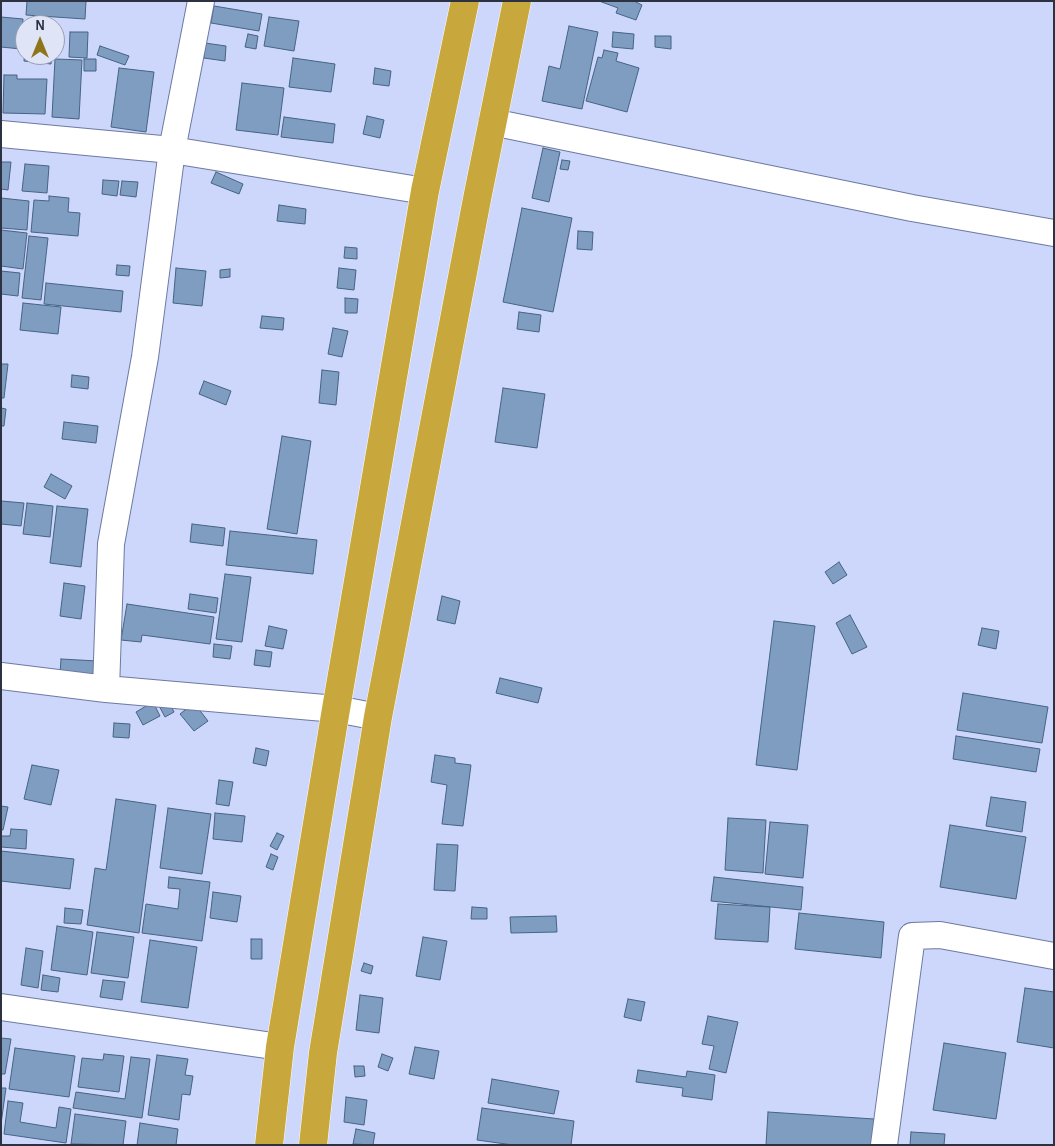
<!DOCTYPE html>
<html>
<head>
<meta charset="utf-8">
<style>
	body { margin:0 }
	#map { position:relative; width:1055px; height:1146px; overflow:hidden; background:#ccd7fb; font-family:"Alegreya Sans",sans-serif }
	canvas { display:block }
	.frame { position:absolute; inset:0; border:2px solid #2d3243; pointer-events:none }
	.north { position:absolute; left:15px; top:15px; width:50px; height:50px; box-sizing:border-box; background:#dfe5f7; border:1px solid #989daf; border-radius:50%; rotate:0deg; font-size:14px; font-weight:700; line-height:20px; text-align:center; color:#2d3243 }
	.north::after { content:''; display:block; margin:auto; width:18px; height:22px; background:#8f751a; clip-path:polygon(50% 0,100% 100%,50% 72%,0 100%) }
</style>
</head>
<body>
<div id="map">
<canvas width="1055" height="1146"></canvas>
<div class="frame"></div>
<div class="north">N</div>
</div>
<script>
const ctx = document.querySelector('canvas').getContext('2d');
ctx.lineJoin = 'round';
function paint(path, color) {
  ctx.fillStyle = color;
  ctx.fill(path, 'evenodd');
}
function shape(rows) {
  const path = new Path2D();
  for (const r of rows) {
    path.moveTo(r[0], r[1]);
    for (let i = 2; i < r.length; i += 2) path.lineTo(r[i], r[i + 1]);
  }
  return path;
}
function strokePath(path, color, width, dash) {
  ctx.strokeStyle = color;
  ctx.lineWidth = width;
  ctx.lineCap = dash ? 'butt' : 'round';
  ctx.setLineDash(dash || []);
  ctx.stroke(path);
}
const building = shape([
	[27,1,86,1,85,19,26,15,27,1],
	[599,1,634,1,642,5,636,20,616,13,618,8,599,1],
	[214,6,262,14,259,31,211,23,214,6],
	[1,17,23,19,21,49,1,47,1,17],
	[269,17,299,21,294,51,264,46,269,17],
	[27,20,55,22,55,25,27,25,27,20],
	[569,26,598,32,582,109,542,101,549,66,560,69,569,26],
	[70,32,88,32,87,58,69,57,70,32],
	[613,32,634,34,633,49,612,47,613,32],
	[248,34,258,36,256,49,245,47,248,34],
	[655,36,671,36,671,49,655,47,655,36],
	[205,43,226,46,225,61,204,58,205,43],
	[25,46,25,55,52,55,51,64,24,61,25,46],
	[100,46,129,56,125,65,97,55,100,46],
	[604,50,618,53,616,61,639,68,627,112,586,101,598,57,602,58,604,50],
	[293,58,335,64,331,92,289,87,293,58],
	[55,59,82,60,79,119,52,117,55,59],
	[84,59,96,59,96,71,84,71,84,59],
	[119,68,154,72,146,132,111,127,119,68],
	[375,68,391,71,389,86,373,84,375,68],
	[4,75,17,75,17,79,47,79,45,114,3,113,4,75],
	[242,83,284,88,278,135,236,130,242,83],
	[367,116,384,120,380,138,363,134,367,116],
	[284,117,335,124,333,143,281,137,284,117],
	[543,148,560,152,549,202,532,198,543,148],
	[562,160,570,161,568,170,560,169,562,160],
	[1,162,11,162,8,190,1,189,1,162],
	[25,164,49,166,47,193,22,191,25,164],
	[216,172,243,184,239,194,211,183,216,172],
	[103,180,119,181,117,196,102,194,103,180],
	[122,181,138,182,136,197,120,195,122,181],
	[49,196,69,198,68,212,80,213,78,236,31,232,34,200,49,201,49,196],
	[1,198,29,201,27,230,1,228,1,198],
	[279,205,306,209,305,224,277,221,279,205],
	[522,208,572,218,553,312,503,302,522,208],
	[1,230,27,233,23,269,1,266,1,230],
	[578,231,593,232,592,250,577,249,578,231],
	[29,236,48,238,41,300,22,298,29,236],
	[345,247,357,248,357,259,344,258,345,247],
	[117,265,130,266,129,276,116,275,117,265],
	[176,268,206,271,202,306,173,303,176,268],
	[339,268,356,270,354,290,337,288,339,268],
	[230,269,230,277,220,278,220,270,230,269],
	[1,271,20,273,18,296,1,294,1,271],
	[46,283,123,291,121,312,44,304,46,283],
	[345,298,358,299,357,313,345,313,345,298],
	[23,303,61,307,58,334,20,330,23,303],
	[519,312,541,315,539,332,517,329,519,312],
	[262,316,284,318,283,330,260,328,262,316],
	[333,328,348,331,342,357,328,354,333,328],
	[1,364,8,364,4,398,1,398,1,364],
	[322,370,339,372,336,405,319,403,322,370],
	[72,375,89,377,88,389,71,387,72,375],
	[204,381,231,391,226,405,199,394,204,381],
	[503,388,545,394,537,448,495,442,503,388],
	[1,408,6,409,4,426,1,426,1,408],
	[64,422,98,426,96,443,62,439,64,422],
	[282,436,311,441,297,534,267,529,282,436],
	[51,474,72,486,65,499,44,487,51,474],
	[1,501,24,503,21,526,1,524,1,501],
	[27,503,53,506,50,537,23,534,27,503],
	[57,506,88,509,81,567,50,563,57,506],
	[192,524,225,528,223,546,190,542,192,524],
	[230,531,317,540,313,574,226,565,230,531],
	[839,562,847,575,833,584,825,572,839,562],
	[225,574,251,577,242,642,216,639,225,574],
	[64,583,85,586,81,619,60,616,64,583],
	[190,594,218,598,216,613,188,609,190,594],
	[442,596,460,601,455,624,437,620,442,596],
	[127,604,214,617,210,644,142,635,141,642,121,640,127,604],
	[850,615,867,647,852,654,836,623,850,615],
	[774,621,815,626,797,770,756,765,774,621],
	[269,626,287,630,283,649,265,646,269,626],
	[982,628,999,631,996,649,978,645,982,628],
	[214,644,232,646,230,659,213,657,214,644],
	[256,650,272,652,270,667,254,665,256,650],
	[61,659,97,661,97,676,60,674,61,659],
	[500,678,542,688,538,703,496,693,500,678],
	[963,693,1048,707,1042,743,957,730,963,693],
	[166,696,174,712,165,717,157,702,166,696],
	[153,702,160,716,143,725,136,712,153,702],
	[194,703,208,721,194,731,180,714,194,703],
	[114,723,130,724,129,738,113,737,114,723],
	[956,736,1040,749,1036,772,953,759,956,736],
	[256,748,269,751,266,766,253,763,256,748],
	[435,755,455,758,455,763,471,765,463,826,442,824,447,785,431,782,435,755],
	[32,765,59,770,51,805,24,799,32,765],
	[219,780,233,782,229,806,216,804,219,780],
	[991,797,1026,802,1022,832,986,826,991,797],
	[116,799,156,805,139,933,87,925,95,868,106,870,116,799],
	[1,806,8,807,3,830,1,830,1,806],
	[168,808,211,814,202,874,160,868,168,808],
	[215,813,245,816,242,842,213,839,215,813],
	[728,818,766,820,763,873,725,870,728,818],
	[770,822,808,825,803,878,765,874,770,822],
	[950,825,1026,837,1016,899,940,887,950,825],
	[11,829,27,830,26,849,1,847,1,836,10,836,11,829],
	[277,833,284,836,277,850,270,846,277,833],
	[437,844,458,845,455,891,434,890,437,844],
	[1,851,74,859,70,889,1,881,1,851],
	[271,854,278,857,273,870,266,867,271,854],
	[169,877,210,882,202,941,142,933,146,904,178,909,180,889,168,888,169,877],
	[714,877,803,887,801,910,711,901,714,877],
	[213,892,241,896,237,922,210,918,213,892],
	[718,904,770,907,768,942,715,939,718,904],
	[472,907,487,908,487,919,471,919,472,907],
	[65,908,83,910,81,924,64,923,65,908],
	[799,913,884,922,881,958,795,949,799,913],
	[556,916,557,932,511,933,510,917,556,916],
	[57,926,93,932,87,975,51,970,57,926],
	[97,932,134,937,128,978,91,973,97,932],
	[423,937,447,941,440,980,416,976,423,937],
	[251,939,262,939,262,959,251,959,251,939],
	[150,940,197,947,188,1008,141,1002,150,940],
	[26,948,43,951,38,988,21,985,26,948],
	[364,963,373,966,371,974,361,971,364,963],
	[43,975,60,978,58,992,41,990,43,975],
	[103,980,125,982,122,1000,100,997,103,980],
	[1025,988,1054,992,1054,1048,1017,1042,1025,988],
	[360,995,383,998,379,1033,356,1030,360,995],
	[628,999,645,1002,641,1021,624,1017,628,999],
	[708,1016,738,1022,726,1073,709,1069,714,1046,702,1044,708,1016],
	[1,1038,11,1039,5,1074,1,1074,1,1038],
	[944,1043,1006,1053,996,1119,933,1110,944,1043],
	[415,1047,439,1051,434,1079,409,1074,415,1047],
	[15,1048,75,1056,69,1097,9,1089,15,1048],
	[104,1054,124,1056,119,1092,78,1087,82,1058,103,1060,104,1054],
	[382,1054,393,1058,388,1071,378,1067,382,1054],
	[157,1055,188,1059,185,1075,193,1076,190,1095,182,1094,179,1120,148,1115,157,1055],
	[131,1057,150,1059,142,1118,73,1108,76,1092,125,1099,131,1057],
	[354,1066,364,1066,365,1076,355,1077,354,1066],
	[638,1070,686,1077,687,1071,715,1075,712,1100,682,1096,683,1088,636,1082,638,1070],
	[492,1079,559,1091,554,1114,488,1103,492,1079],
	[1,1088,6,1088,1,1124,1,1088],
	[346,1097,367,1100,364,1125,344,1122,346,1097],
	[8,1101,23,1103,20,1122,56,1128,59,1107,71,1109,66,1143,4,1134,8,1101],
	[482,1108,574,1121,571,1145,513,1145,477,1140,482,1108],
	[768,1112,874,1119,872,1145,766,1145,768,1112],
	[75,1114,126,1121,123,1145,71,1144,75,1114],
	[140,1123,178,1129,176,1145,137,1145,140,1123],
	[356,1129,375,1133,373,1145,353,1144,356,1129],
	[911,1132,945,1134,944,1145,910,1145,911,1132]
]);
paint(building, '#7e9dc1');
strokePath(building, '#466384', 1);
const street = shape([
	[492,122,912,208,1054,233],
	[1,134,172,150,425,191],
	[1,676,106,689,336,709,378,717],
	[106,689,111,544,145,357,172,150,201,1],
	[1,1007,280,1047],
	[884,1145,912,936,940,935,1054,956]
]);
const highway = shape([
	[269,1145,280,1047,336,709,425,191,465,1],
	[313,1145,323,1053,378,717,477,199,517,1]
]);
strokePath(street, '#6e79a1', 28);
strokePath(highway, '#fff', 29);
strokePath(street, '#fff', 26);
strokePath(highway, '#c8a83d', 28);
</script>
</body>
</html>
